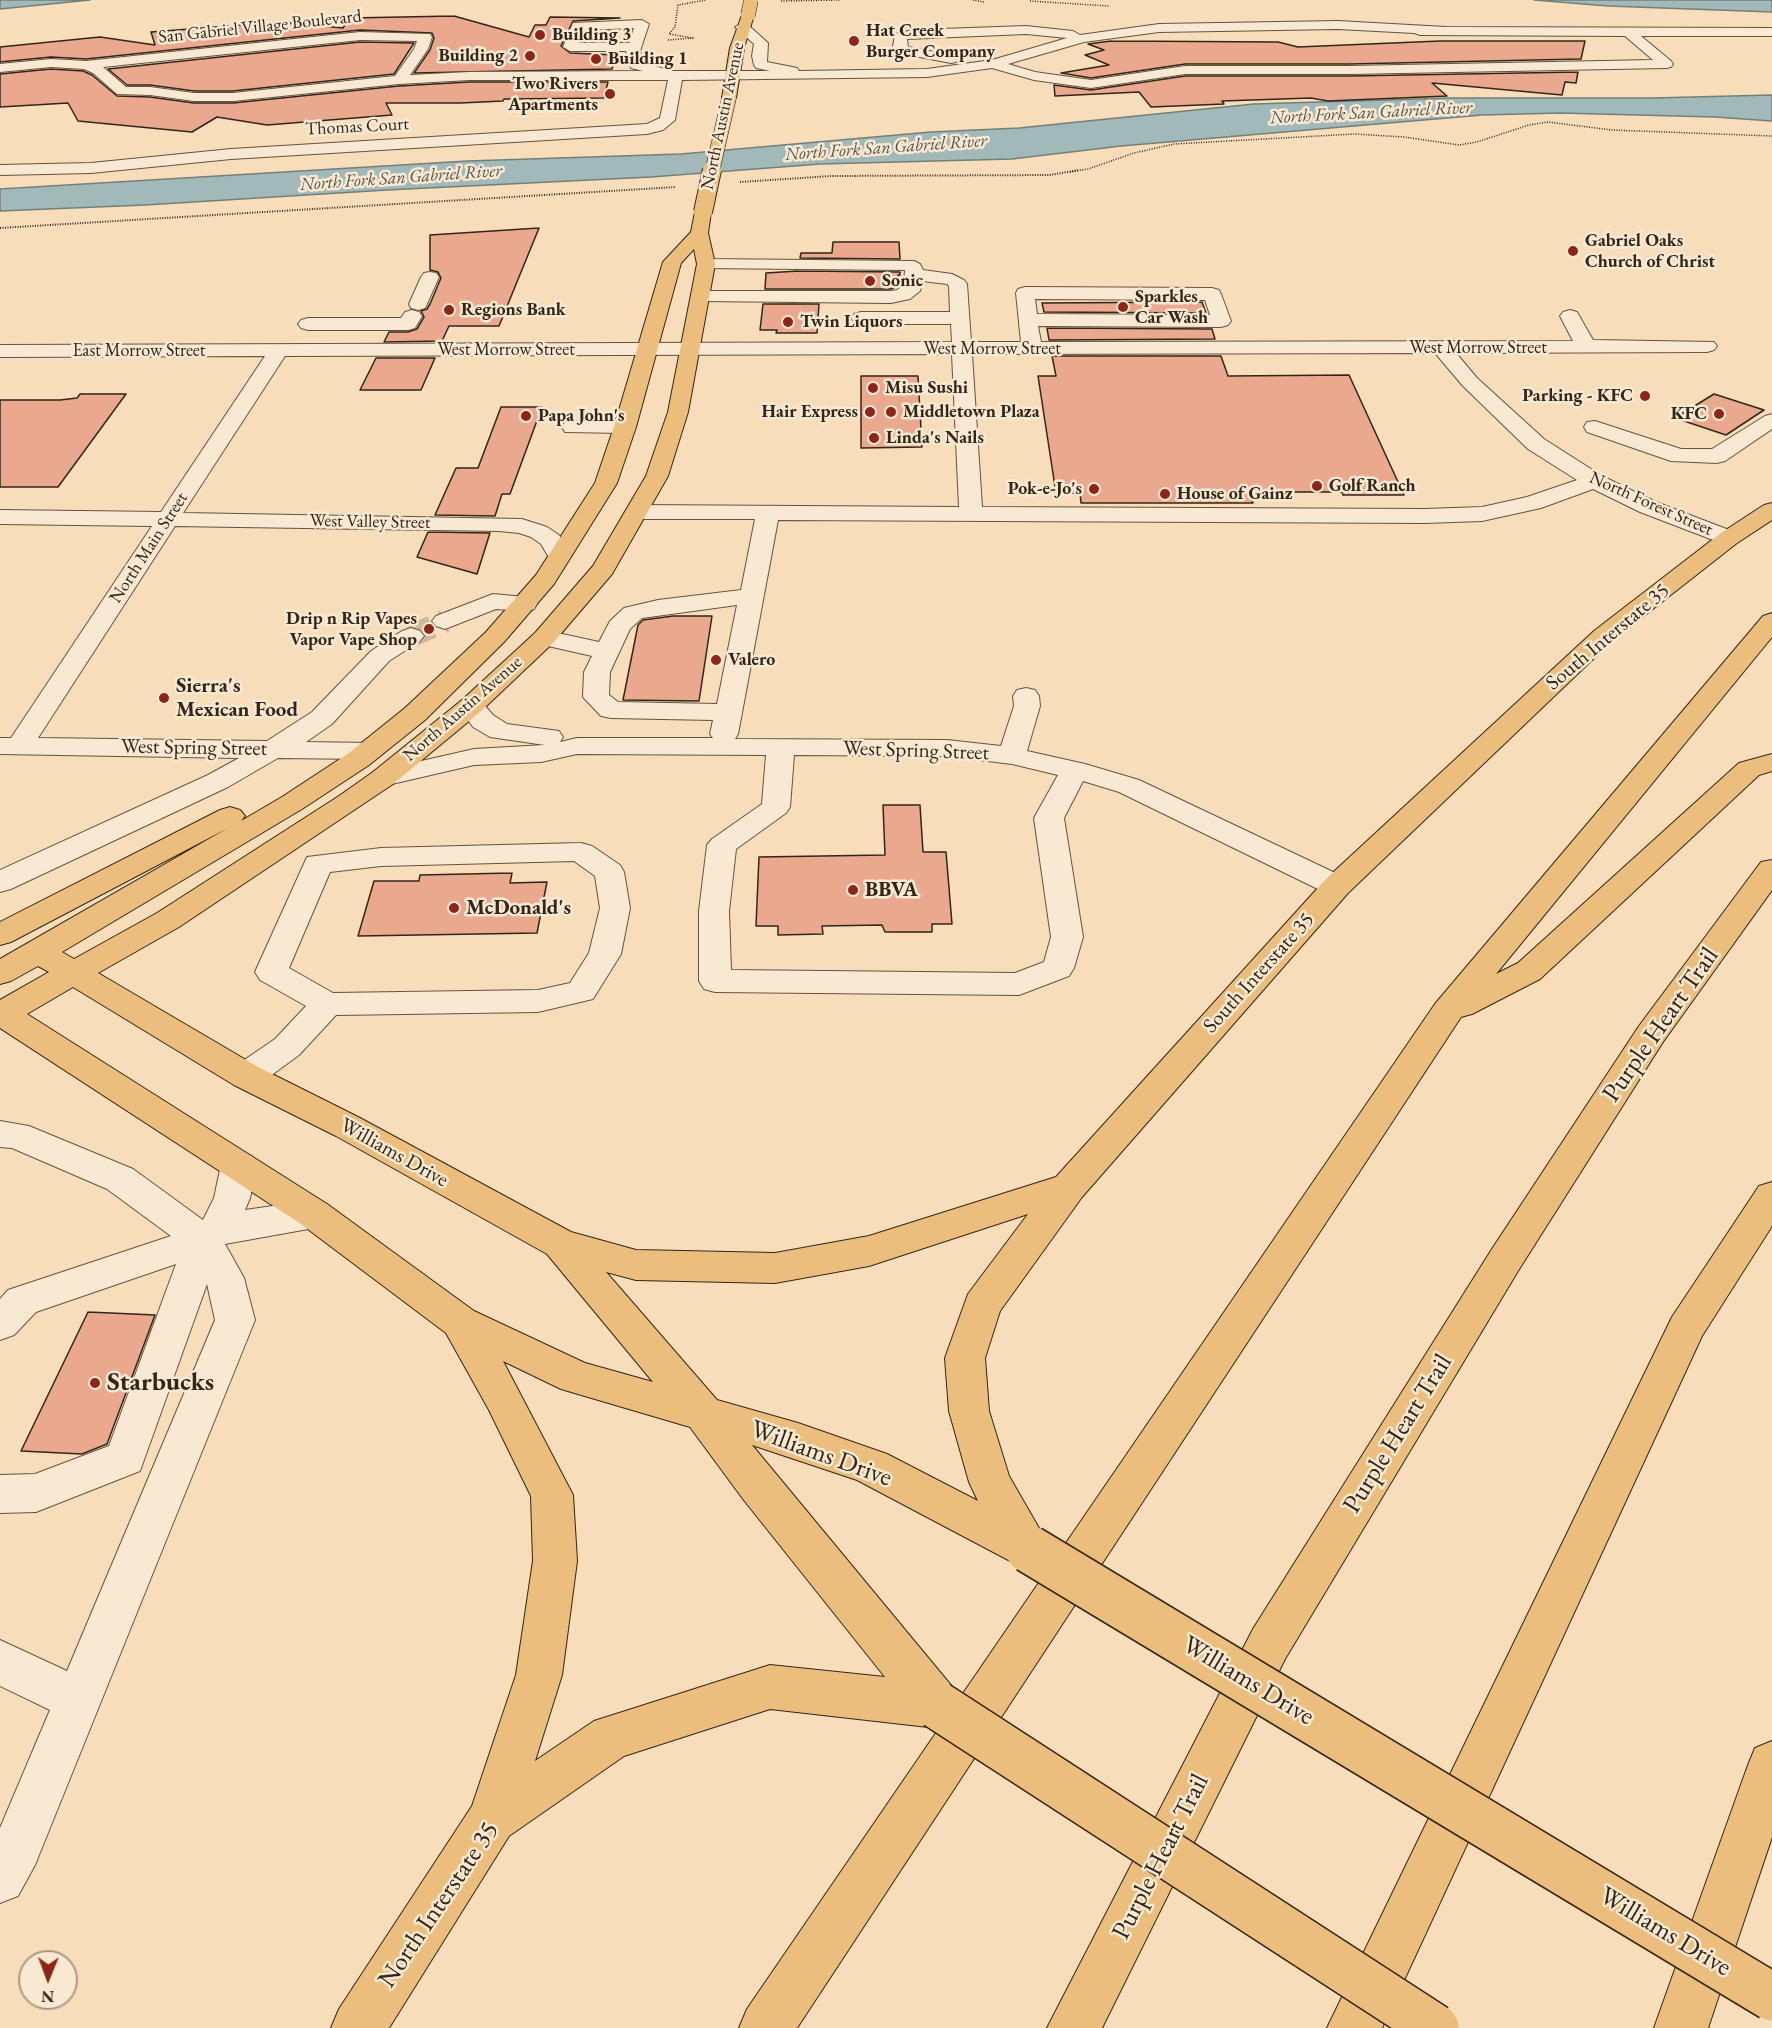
<!DOCTYPE html>
<html>
<head>
<meta charset="utf-8">
<style>
	body { margin:0 }
	#map { position:relative; width:1772px; height:2028px; overflow:hidden; background:#f7ddba; font-family:"EB Garamond",serif }
	canvas { display:block }
	.north { position:absolute; left:18px; top:1950px; width:60px; height:60px; box-sizing:border-box; background:#fae9d2; border:2px solid #aa9b88; border-radius:50%; rotate:181deg; font-size:16px; font-weight:700; line-height:24px; text-align:center; color:#322618 }
	.north::after { content:''; display:block; margin:auto; width:21px; height:27px; background:#8f2418; clip-path:polygon(50% 0,100% 100%,50% 72%,0 100%) }
</style>
</head>
<body>
<div id="map">
<canvas width="1772" height="2028"></canvas>
<div class="north">N</div>
</div>
<script>
const ctx = document.querySelector('canvas').getContext('2d');
ctx.lineJoin = 'round';
function paint(path, color) {
  ctx.fillStyle = color;
  ctx.fill(path, 'evenodd');
}
function shape(rows) {
  const path = new Path2D();
  for (const r of rows) {
    path.moveTo(r[0], r[1]);
    for (let i = 2; i < r.length; i += 2) path.lineTo(r[i], r[i + 1]);
  }
  return path;
}
function strokePath(path, color, width, dash) {
  ctx.strokeStyle = color;
  ctx.lineWidth = width;
  ctx.lineCap = dash ? 'butt' : 'round';
  ctx.setLineDash(dash || []);
  ctx.stroke(path);
}
function write(font, color, halo, rows, align = 'center') {
  ctx.font = font + ' "EB Garamond",serif';
  ctx.lineWidth = 5;
  ctx.setLineDash([]);
  ctx.textBaseline = 'middle';
  ctx.strokeStyle = halo;
  ctx.fillStyle = color;
  for (const [text, x, y, turn = 0] of rows) {
    ctx.save();
    ctx.translate(x, y);
    ctx.rotate((+turn || 0) * Math.PI / 180);
    ctx.textAlign = isNaN(turn) ? turn : align;
    if (halo) ctx.strokeText(text, 0, 0);
    ctx.fillText(text, 0, 0);
    ctx.restore();
  }
}
const water = shape([
	[0,0,90,0,0,9,0,0],
	[1534,0,1772,0,1772,12,1608,6,1534,0],
	[1772,95,1772,121,1715,117,1560,113,1482,115,1121,146,1012,159,820,164,651,177,387,190,145,205,0,211,0,189,468,161,681,154,931,132,1019,128,1254,104,1450,98,1653,98,1772,95]
]);
paint(water, '#a1bab9');
strokePath(water, '#757f79', 1.5);
const building = shape([
	[454,16,529,37,535,25,546,25,550,17,620,18,573,21,561,46,570,53,617,55,612,69,414,73,430,50,434,38,432,33,360,30,86,59,51,57,0,62,0,47,100,37,155,45,151,32,280,22,343,28,349,18,454,16],
	[616,31,612,41,581,41,585,32,616,31],
	[1111,41,1278,42,1298,47,1440,41,1585,41,1581,59,1349,64,1185,64,1091,78,1061,73,1109,65,1085,55,1104,50,1088,44,1111,41],
	[360,42,414,43,394,74,233,91,194,91,150,85,127,85,108,69,360,42],
	[51,69,83,71,92,75,117,96,150,97,194,103,233,103,399,86,469,82,608,82,604,98,504,99,503,101,460,103,386,103,392,115,267,125,217,117,192,132,78,121,68,103,0,107,0,74,51,69],
	[1578,72,1576,83,1565,82,1562,95,1432,83,1447,96,1328,101,1311,98,1222,101,1224,104,1151,107,1139,92,1055,96,1054,85,1091,90,1185,76,1349,76,1578,72],
	[539,228,499,326,449,326,442,341,384,342,389,332,408,332,417,329,424,317,421,311,427,309,430,304,441,278,438,272,430,270,430,235,539,228],
	[833,242,899,242,900,259,800,258,801,253,832,253,833,242],
	[798,271,900,272,900,275,898,275,898,286,891,289,765,289,766,273,798,271],
	[1202,302,1206,313,1044,312,1042,303,1202,302],
	[763,304,819,304,817,333,776,333,777,330,760,330,763,304],
	[1047,328,1212,329,1215,339,1049,340,1047,328],
	[1052,356,1221,356,1228,376,1349,375,1404,495,1343,495,1342,492,1249,492,1253,503,1081,503,1080,493,1056,493,1038,376,1056,376,1052,356],
	[376,358,435,358,421,390,360,390,376,358],
	[861,376,918,376,922,447,861,448,861,376],
	[80,394,126,394,58,487,0,487,0,400,60,400,77,398,80,394],
	[1714,394,1764,410,1726,435,1675,418,1714,394],
	[501,407,542,407,510,494,502,494,495,516,435,515,456,468,478,468,501,407],
	[428,532,490,533,477,574,417,557,428,532],
	[673,616,712,616,699,701,623,700,638,625,643,620,673,616],
	[883,805,920,805,923,852,946,852,952,924,932,924,932,932,885,932,882,925,822,926,823,934,778,935,778,926,756,926,759,857,885,855,883,805],
	[512,873,510,883,547,882,537,933,358,936,374,881,419,881,420,875,512,873],
	[88,1312,155,1315,107,1444,82,1454,21,1451,88,1312]
]);
paint(building, '#eaa88f');
strokePath(building, '#322618', 1.5);
strokePath(shape([
	[411,636,445,621]
]), '#d0b89a', 23, [23, 11]);
const minor = shape([
	[642,20,649,24,640,51,642,62,671,71,770,71,756,68,754,65,752,56,754,44,735,27,742,23,747,24,768,43,767,62,797,68,799,71,927,69,992,60,1067,38,1026,34,907,39,908,47,956,56,958,59,956,62,951,63,904,54,895,50,893,47,895,34,913,30,1026,26,1073,31,1080,35,1159,24,1338,21,1446,27,1772,28,1772,36,1641,36,1671,61,1673,64,1671,67,1666,68,1349,74,1185,74,1091,88,1034,80,992,68,927,77,682,80,675,120,663,130,647,134,231,159,91,173,0,175,0,165,91,163,231,149,647,124,660,118,668,80,469,80,399,84,233,101,194,101,150,95,117,94,93,73,84,69,51,67,0,72,0,64,51,59,86,61,360,32,430,34,432,37,428,49,410,75,469,72,643,71,631,68,626,51,570,51,563,47,573,23,642,20],
	[634,28,629,43,578,43,583,30,634,28],
	[1338,29,1414,33,1420,35,1625,36,1653,60,1349,66,1185,66,1091,80,1035,72,1008,64,1084,42,1159,32,1338,29],
	[360,40,417,41,414,49,395,76,233,93,194,93,150,87,126,87,103,67,360,40],
	[706,259,914,261,920,264,923,270,952,274,964,280,967,284,971,342,1021,342,1016,293,1018,289,1025,287,1212,288,1219,290,1221,294,1231,321,1228,325,1221,327,1038,326,1041,342,1573,341,1560,316,1563,312,1570,310,1577,312,1593,340,1714,342,1717,346,1714,350,1707,352,1456,353,1477,378,1544,439,1602,476,1656,502,1737,533,1741,538,1737,543,1729,545,1721,543,1640,512,1593,489,1541,508,1482,521,1425,523,778,520,738,734,735,739,947,740,1001,746,1014,706,1013,696,1017,690,1026,688,1035,690,1039,696,1040,706,1027,751,1085,764,1139,780,1348,879,1352,886,1348,893,1337,896,1326,893,1119,792,1083,781,1064,818,1083,937,1074,968,1069,976,1019,995,715,992,704,989,699,981,699,911,707,845,712,839,762,804,766,755,577,754,541,762,474,765,383,786,373,784,369,778,373,772,474,749,545,745,490,737,473,727,458,706,462,700,471,698,480,700,493,715,507,724,559,731,563,737,560,742,577,738,713,738,710,734,713,720,611,718,601,716,583,697,584,672,592,656,535,643,531,638,535,633,544,630,599,642,610,621,624,608,658,600,741,590,755,519,637,519,629,517,626,512,629,507,637,505,959,507,952,354,285,356,183,513,522,519,547,527,559,535,571,556,567,561,559,563,551,561,541,544,531,537,519,533,499,531,175,526,38,738,267,741,312,712,371,651,402,631,411,628,420,631,424,636,420,641,389,661,332,724,306,742,369,743,379,745,383,751,379,757,369,759,278,758,228,787,11,889,0,892,0,870,208,775,239,758,0,754,0,738,11,738,152,526,0,524,0,510,161,512,265,356,0,357,0,345,952,342,951,324,861,324,854,322,851,318,854,314,861,312,950,312,949,286,947,284,922,281,920,291,910,299,891,303,700,301,693,299,691,295,693,291,891,291,897,290,904,285,905,270,700,268,697,264,700,260,706,259],
	[1035,299,1205,300,1210,315,1037,314,1035,299],
	[1435,353,1463,386,1528,449,1577,480,1527,497,1482,507,1425,509,982,507,972,354,1435,353],
	[737,605,717,704,618,702,609,695,610,672,630,629,642,618,737,605],
	[794,755,947,756,1012,764,1058,775,1034,818,1051,937,1044,962,1015,973,731,970,729,911,736,849,786,813,790,807,794,755],
	[430,272,436,273,439,277,427,304,425,308,418,310,411,308,409,304,421,277,424,273,430,272],
	[412,310,419,312,422,316,415,328,408,330,308,330,301,328,298,324,301,320,308,318,401,318,405,312,412,310],
	[1772,414,1772,429,1725,461,1717,463,1671,461,1587,432,1584,427,1587,422,1595,421,1681,449,1712,449,1765,416,1772,414],
	[573,421,625,421,633,422,636,427,633,432,625,433,565,432,562,427,565,422,573,421],
	[493,594,525,597,534,599,537,604,534,609,525,611,496,609,445,629,436,626,432,621,436,616,493,594],
	[581,843,592,846,620,865,624,872,630,908,621,954,593,999,538,1012,336,1015,299,1055,258,1085,246,1088,234,1085,229,1076,234,1067,275,1039,306,1006,260,980,255,972,307,857,381,848,581,843],
	[574,861,595,876,600,908,589,953,570,983,538,990,333,993,289,968,330,872,381,866,574,861],
	[0,1121,29,1126,133,1169,203,1220,214,1198,221,1165,226,1156,239,1152,252,1156,257,1165,250,1198,245,1210,314,1200,327,1204,333,1214,327,1224,314,1228,225,1244,244,1278,255,1320,35,1865,18,1896,0,1903,0,1828,50,1710,0,1686,0,1640,67,1671,215,1320,207,1284,140,1471,36,1512,0,1513,0,1475,35,1474,109,1446,176,1264,36,1312,14,1335,0,1340,0,1299,8,1290,171,1236,107,1189,12,1148,0,1147,0,1121]
]);
const major = shape([
	[748,11,754,15,744,48,736,98,729,102,722,98,730,48,742,15,748,11],
	[703,207,709,208,711,212,708,233,715,264,688,412,668,476,612,574,553,643,480,712,393,784,179,927,98,973,258,1067,360,1118,571,1232,636,1250,775,1253,869,1236,1056,1177,1326,879,1594,631,1721,533,1764,505,1772,503,1772,520,1737,543,1612,641,1348,893,1082,1197,1000,1311,985,1358,989,1411,1009,1476,1051,1549,1044,1563,1029,1569,1014,1563,857,1480,752,1445,954,1689,960,1705,954,1721,937,1728,770,1709,624,1756,509,1836,389,2028,331,2028,339,2009,472,1806,516,1675,533,1561,531,1496,489,1410,446,1333,301,1224,0,1028,0,1000,49,972,38,966,11,981,0,984,0,959,228,828,11,942,0,945,0,922,220,810,230,807,240,810,245,816,241,821,282,797,349,753,405,708,486,632,536,575,595,483,614,427,663,262,691,232,695,212,697,208,703,207],
	[694,249,697,264,668,412,646,476,593,566,535,633,462,700,373,772,339,796,157,913,74,959,62,952,302,809,369,765,425,720,504,642,554,584,617,483,636,427,681,263,694,249],
	[73,987,234,1085,336,1136,547,1254,653,1382,585,1363,474,1311,327,1204,27,1014,73,987],
	[1028,1214,968,1294,945,1358,949,1411,969,1482,978,1501,887,1454,798,1423,717,1400,606,1272,636,1280,775,1283,869,1266,1028,1214],
	[503,1361,561,1389,690,1427,743,1499,885,1677,770,1665,594,1721,535,1761,562,1675,577,1561,573,1495,503,1361]
]);
const highway = shape([
	[1772,613,1772,637,1496,974,1518,963,1739,763,1772,754,1772,771,1759,775,1540,979,1472,1014,1461,1017,797,2028,739,2028,747,2009,1435,1004,1763,616,1772,613],
	[1772,860,1772,890,1663,1042,1518,1271,1285,1659,1102,2028,1047,2028,1253,1629,1492,1249,1639,1026,1761,862,1772,860],
	[1772,1182,1772,1226,1702,1336,1382,2028,1327,2028,1672,1317,1759,1186,1772,1182],
	[1772,1741,1772,1837,1708,2028,1654,2028,1748,1765,1755,1748,1772,1741]
]);
strokePath(minor, '#635440', 2);
strokePath(major, '#322618', 2);
strokePath(highway, '#322618', 2);
strokePath(shape([
	[973,0,984,2],
	[781,1,840,0],
	[1030,1,1109,6],
	[668,40,693,38,669,34,675,27,678,5,706,0],
	[1070,172,1088,169,1134,153,1174,144,1354,134,1404,137,1459,145,1477,142,1529,125,1548,122,1612,130,1772,136]
]), '#322618', 1.5, [1, 1.5]);
strokePath(shape([
	[740,182,831,176,1050,175,1079,170],
	[0,228,676,187]
]), '#322618', 2, [1, 1.5]);
paint(minor, '#fae9d2');
paint(major, '#ecbe7d');
paint(highway, '#ecbe7d');
const majorBridgeFar2 = shape([
	[748,15,751,0],
	[712,172,729,98]
]);
const majorBridgeFar1 = shape([
	[703,212,712,170]
]);
const majorBridge = shape([
	[1029,1549,1772,1997],
	[937,1705,1435,2028]
]);
strokePath(majorBridgeFar2, '#322618', 15, []);
strokePath(majorBridgeFar1, '#322618', 20, []);
strokePath(majorBridge, '#322618', 50, []);
strokePath(majorBridgeFar2, '#ecbe7d', 14);
strokePath(majorBridgeFar1, '#ecbe7d', 18);
strokePath(majorBridge, '#ecbe7d', 47);
for (const [x, y, r, color] of [
	[540,35,6,"#8f2418"],
	[854,41,6,"#8f2418"],
	[530,56,6,"#8f2418"],
	[596,59,6,"#8f2418"],
	[610,94,6,"#8f2418"],
	[1573,251,6,"#8f2418"],
	[870,281,6,"#8f2418"],
	[1123,307,6,"#8f2418"],
	[449,310,6,"#8f2418"],
	[788,322,6,"#8f2418"],
	[873,388,6,"#8f2418"],
	[1645,396,6,"#8f2418"],
	[870,412,6,"#8f2418"],
	[891,412,6,"#8f2418"],
	[1719,414,6,"#8f2418"],
	[526,416,6,"#8f2418"],
	[874,438,6,"#8f2418"],
	[1317,486,6,"#8f2418"],
	[1094,489,6,"#8f2418"],
	[1165,494,6,"#8f2418"],
	[429,629,6,"#8f2418"],
	[716,660,6,"#8f2418"],
	[164,698,6,"#8f2418"],
	[853,890,6,"#8f2418"],
	[454,908,6,"#8f2418"],
	[95,1383,6,"#8f2418"]
]) {
  const dot = new Path2D();
  dot.arc(x, y, r, 0, 2 * Math.PI);
  ctx.fillStyle = color;
  ctx.fill(dot);
  strokePath(dot, '#fae9d2', 2);
}
write('18px', '#322618', '#fae9d2', [
	["San Gabriel Village Boulevard",260,27,-6],
	["North Austin Avenue",723,116,-78],
	["Thomas Court",357,127,-3],
	["West Morrow Street",1478,348],
	["West Morrow Street",992,349],
	["West Morrow Street",506,350],
	["East Morrow Street",139,351],
	["North Forest Street",1651,504,24],
	["West Valley Street",370,522,1],
	["North Main Street",149,548,-57],
	["North Austin Avenue",463,709,-41]
]);
write('bold 18px', '#322618', '#fae9d2', [
	["Hat Creek",866,31],
	["Burger Company",866,52],
	["Building 3",552,35],
	["Building 2",518,56,"right"],
	["Building 1",608,59],
	["Two Rivers",598,84,"right"],
	["Apartments",598,105,"right"],
	["Gabriel Oaks",1585,241],
	["Church of Christ",1585,262],
	["Sonic",882,281],
	["Sparkles",1135,297],
	["Car Wash",1135,318],
	["Regions Bank",461,310],
	["Twin Liquors",800,322],
	["Misu Sushi",885,388],
	["Parking - KFC",1633,396,"right"],
	["Hair Express",858,412,"right"],
	["Middletown Plaza",903,412],
	["KFC",1707,414,"right"],
	["Papa John's",538,416],
	["Linda's Nails",886,438],
	["Golf Ranch",1329,486],
	["Pok-e-Jo's",1082,489,"right"],
	["House of Gainz",1177,494],
	["Drip n Rip Vapes",417,619,"right"],
	["Vapor Vape Shop",417,640,"right"],
	["Valero",728,660]
], 'left');
write('italic 18px', '#535248', '#fae9d2', [
	["North Fork San Gabriel River",1371,113,-3],
	["North Fork San Gabriel River",886,148,-4],
	["North Fork San Gabriel River",401,178,-4]
]);
write('21px', '#322618', '#fae9d2', [
	["South Interstate 35",1608,637,-40],
	["West Spring Street",194,748,1],
	["West Spring Street",916,751,2],
	["South Interstate 35",1259,973,-48],
	["Williams Drive",394,1153,29]
]);
write('bold 21px', '#322618', '#fae9d2', [
	["Sierra's",176,686],
	["Mexican Food",176,710],
	["BBVA",865,890],
	["McDonald's",466,908]
], 'left');
write('26px', '#322618', '#fae9d2', [
	["Purple Heart Trail",1661,1025,-55],
	["Purple Heart Trail",1398,1434,-58],
	["Williams Drive",821,1454,20],
	["Williams Drive",1248,1681,31],
	["Purple Heart Trail",1161,1857,-63],
	["North Interstate 35",439,1905,-56],
	["Williams Drive",1665,1932,31]
]);
write('bold 26px', '#322618', '#fae9d2', [
	["Starbucks",107,1383]
], 'left');
</script>
</body>
</html>
